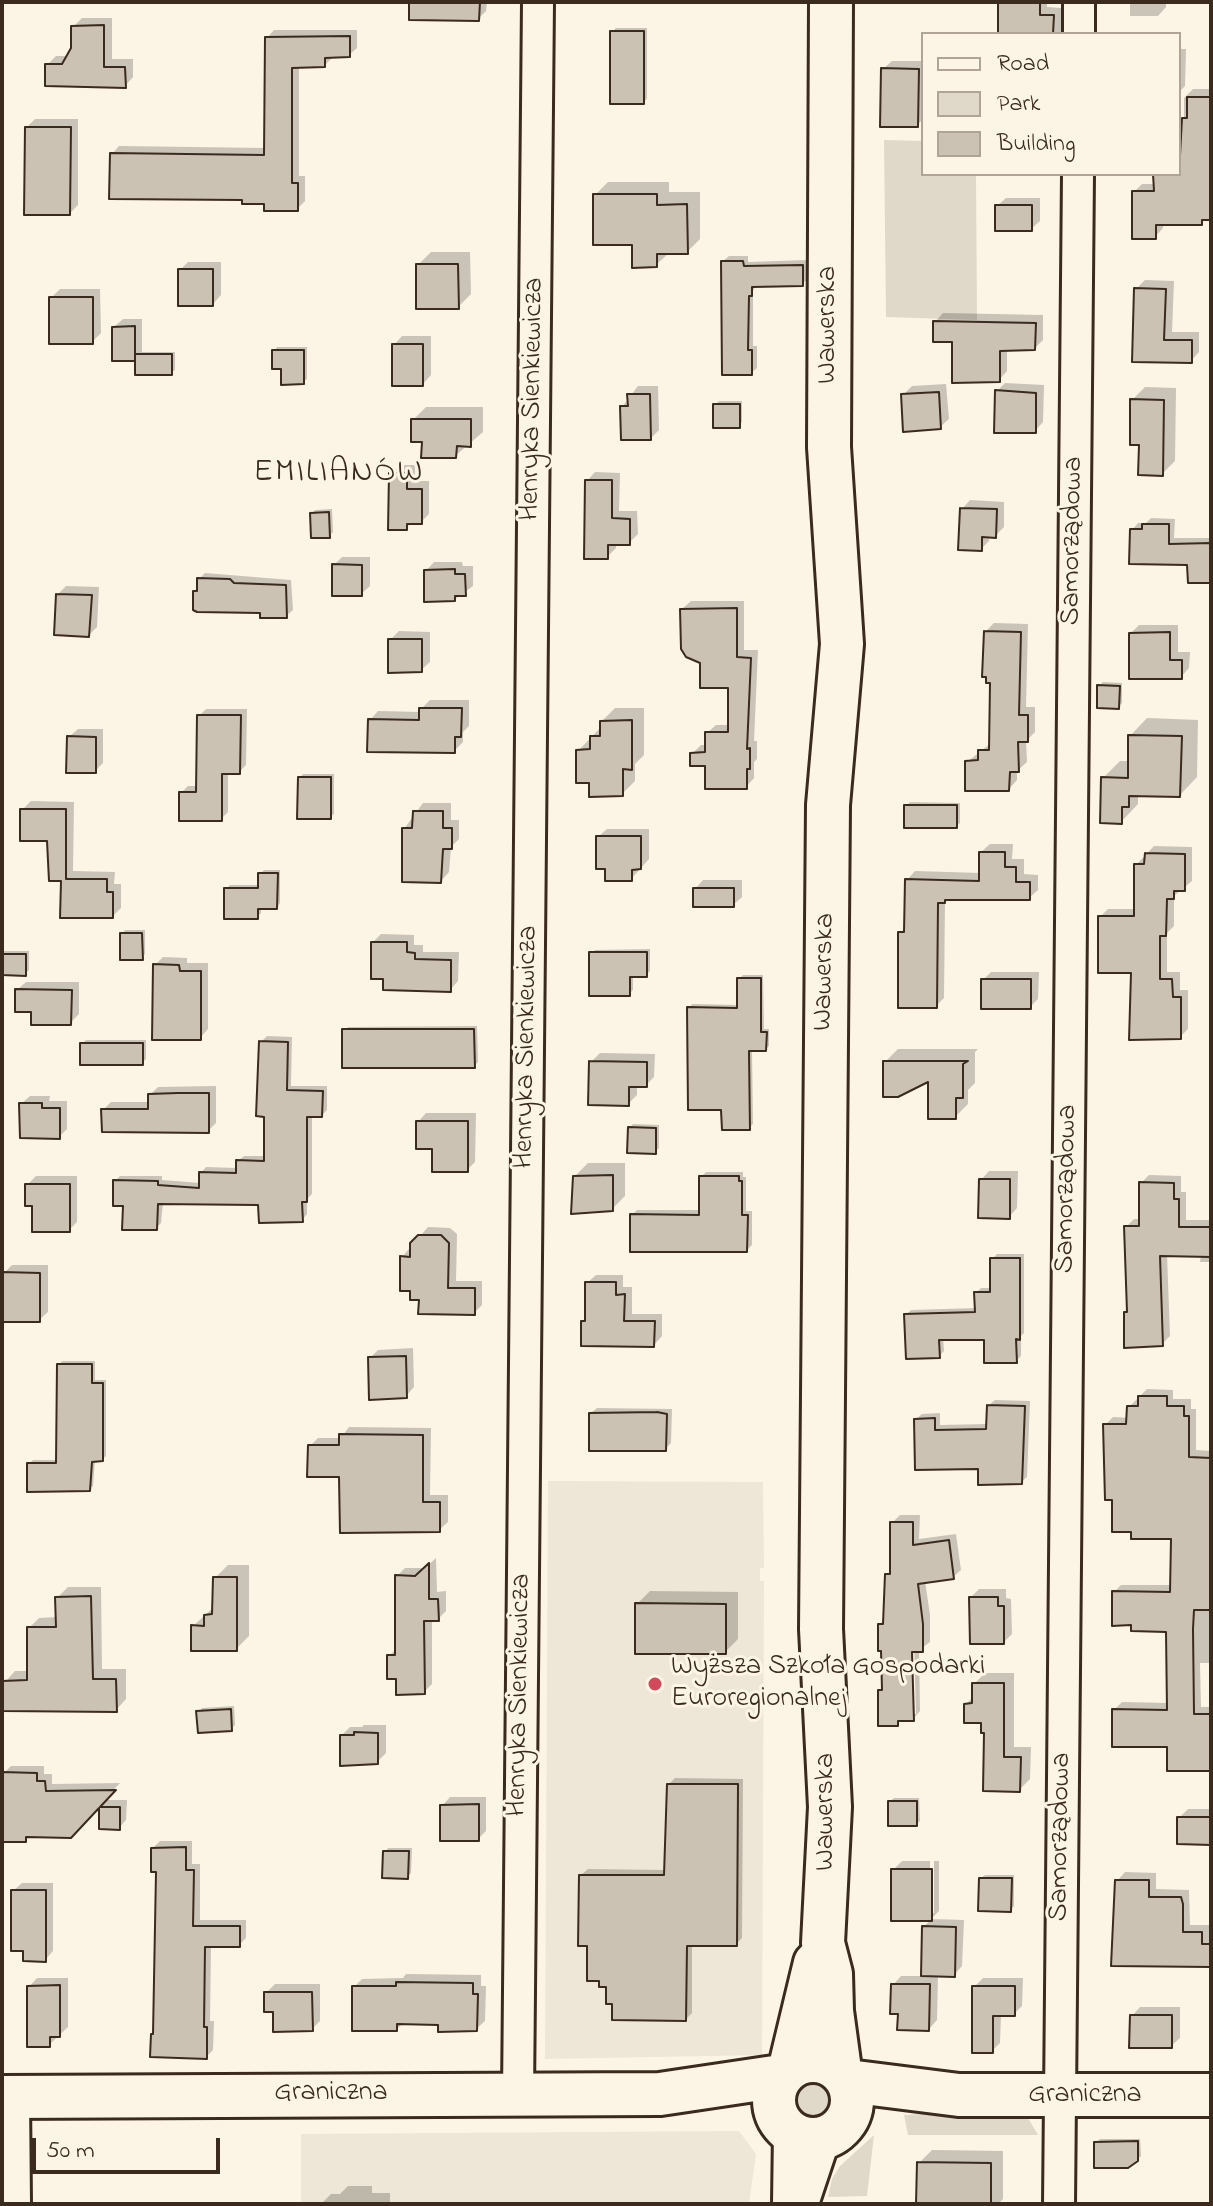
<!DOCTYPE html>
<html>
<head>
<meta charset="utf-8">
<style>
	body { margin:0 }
	#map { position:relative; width:1213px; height:2206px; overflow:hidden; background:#fcf5e5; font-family:"Indie Flower",sans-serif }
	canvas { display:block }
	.frame { position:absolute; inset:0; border:4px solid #3b2a1e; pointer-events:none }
	.legend { position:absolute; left:921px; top:32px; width:260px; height:144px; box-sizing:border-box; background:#fcf5e5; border:2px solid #afa495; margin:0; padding:10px 14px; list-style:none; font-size:24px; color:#3b2a1e }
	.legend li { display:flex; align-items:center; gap:16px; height:40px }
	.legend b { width:40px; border:2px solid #afa495 }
	.scale { position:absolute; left:32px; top:2138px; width:188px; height:36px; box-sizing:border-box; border:4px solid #3b2a1e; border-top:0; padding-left:10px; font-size:24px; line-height:28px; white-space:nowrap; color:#3b2a1e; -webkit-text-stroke:6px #fcf5e5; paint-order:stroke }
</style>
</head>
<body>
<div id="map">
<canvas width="1213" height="2206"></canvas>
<div class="frame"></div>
<ul class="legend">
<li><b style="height:10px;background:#fcf5e5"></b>Road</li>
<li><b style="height:22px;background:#e0d8c8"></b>Park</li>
<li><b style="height:22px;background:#ccc2b3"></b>Building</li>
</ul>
<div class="scale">50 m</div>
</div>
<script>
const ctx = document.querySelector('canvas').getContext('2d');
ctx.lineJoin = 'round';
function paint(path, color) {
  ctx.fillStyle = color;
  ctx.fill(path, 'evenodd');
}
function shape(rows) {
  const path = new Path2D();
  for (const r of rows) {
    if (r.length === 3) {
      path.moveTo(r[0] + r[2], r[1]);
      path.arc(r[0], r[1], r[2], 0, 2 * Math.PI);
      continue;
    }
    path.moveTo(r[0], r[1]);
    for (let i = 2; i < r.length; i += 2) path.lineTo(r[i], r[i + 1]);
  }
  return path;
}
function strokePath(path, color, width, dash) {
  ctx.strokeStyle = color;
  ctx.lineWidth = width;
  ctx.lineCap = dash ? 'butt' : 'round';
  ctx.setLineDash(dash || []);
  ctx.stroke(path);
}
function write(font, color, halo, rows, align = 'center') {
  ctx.font = font + ' "Indie Flower",sans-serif';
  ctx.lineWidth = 6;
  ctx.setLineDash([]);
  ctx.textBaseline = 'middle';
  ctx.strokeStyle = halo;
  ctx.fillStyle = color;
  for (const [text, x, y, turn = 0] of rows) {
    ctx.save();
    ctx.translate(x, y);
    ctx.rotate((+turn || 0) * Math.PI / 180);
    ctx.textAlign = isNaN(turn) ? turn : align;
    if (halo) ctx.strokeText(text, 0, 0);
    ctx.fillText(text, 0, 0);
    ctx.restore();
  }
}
paint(shape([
	[548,1481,763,1482,764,1568,760,1568,760,1581,764,1581,762,2055,545,2059],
	[739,2131,756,2154,749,2204,301,2204,301,2134]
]), '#eee6d6');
paint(shape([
	[884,140,923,141,923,174,976,174,977,320,886,317],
	[814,2098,27],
	[1008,2109,1028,2118,1038,2135,908,2135,904,2115],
	[874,2135,867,2196,828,2197,832,2179,840,2166]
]), '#e0d8c8');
paint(shape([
	[446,2,487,2,486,11,478,19],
	[914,2,933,2,931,4],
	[1000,2,1047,2,1047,7,1061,8,1061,34,1000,34],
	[1130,2,1166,2,1166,7,1158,16,1130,16],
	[82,18,112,18,112,59,133,59,133,77,125,86,47,65,56,56,69,56,73,49,73,27],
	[616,28,647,28,647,99,643,102,612,32],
	[274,30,357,30,357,48,349,55,332,58,324,66,299,66,299,176,305,176,305,201,297,209,244,198,112,154,119,146,266,148,267,38],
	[1179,49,1186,49,1185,86,1179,92],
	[892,61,923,61,923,119,917,125,883,69],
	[1193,89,1211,89,1211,218,1206,218,1201,223,1163,223,1163,228,1155,237,1134,192,1142,184,1156,184,1155,174,1179,174,1179,155,1184,155,1184,98],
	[35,119,78,119,78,205,70,213,27,127],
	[608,182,669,182,669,192,700,192,700,239,687,252,670,252,656,265,595,195],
	[1006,198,1040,198,1040,221,1031,229,997,206],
	[431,252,470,252,471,294,458,307,418,265],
	[729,256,748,256,748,262,807,260,808,279,802,284,756,285,753,291,753,346,757,346,757,368,751,373,723,261],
	[188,262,221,262,221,295,213,304,180,270],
	[1145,280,1174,281,1172,332,1199,332,1199,352,1191,361,1134,360,1136,289],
	[60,289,100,289,101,333,92,342,51,298],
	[943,313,1043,315,1043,340,1035,348,1007,349,1007,371,999,380,935,322],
	[123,319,142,319,142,352,175,352,175,370,171,373,137,356,134,359,114,327],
	[402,336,431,336,431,375,423,384,394,345],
	[277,347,307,347,307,379,303,382,283,367,274,351],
	[1005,383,1044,385,1043,422,1035,431,997,391],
	[946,384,949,419,940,427,903,395,912,386],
	[638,386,658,386,659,430,651,438,622,407],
	[1145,387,1176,388,1175,461,1162,474,1141,443,1132,400],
	[719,401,742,401,742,422,739,426,715,405],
	[426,407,483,407,483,432,455,456,424,440,413,420],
	[399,465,415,465,415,481,429,481,429,514,421,522,412,522,406,528,391,474],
	[595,472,620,473,619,511,637,511,638,534,629,543,616,543,616,548,607,557,587,481],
	[970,500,1004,502,1004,527,995,536,989,535,989,541,981,549,962,509],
	[332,509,333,532,329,536,312,514,315,510],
	[1151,518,1175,519,1174,538,1211,538,1211,581,1189,563,1132,530,1138,523,1146,523],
	[342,557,370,557,370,586,361,594,334,565],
	[434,562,462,562,463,566,473,566,473,586,455,599,426,571],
	[205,573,291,580,293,610,286,616,195,592,199,588,199,579],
	[66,586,99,587,97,627,89,635,58,594],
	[691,601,744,601,744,650,758,650,754,741,757,741,757,759,754,762,754,778,746,787,692,754,701,745,707,745,707,733,716,725,730,725,730,686,702,662,682,609],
	[994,623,1028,624,1026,707,1035,707,1035,732,1026,741,1027,762,1017,771,1017,780,1009,789,967,762,991,743,992,681,986,631],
	[1139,625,1178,625,1178,652,1190,652,1189,668,1181,677,1131,633],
	[399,631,430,632,430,662,421,670,390,640],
	[1103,682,1122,683,1122,703,1118,707,1099,686],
	[430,700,469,700,469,726,463,732,463,742,454,751,370,720,378,711,421,712,421,709],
	[615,708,644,708,644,755,635,764,635,781,622,794,592,781,578,751,602,726,602,721],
	[206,709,247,709,246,765,239,772,228,772,228,812,221,819,181,793,188,786,198,786,199,716],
	[1147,718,1198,720,1197,777,1180,795,1138,794,1138,804,1121,822,1103,778,1120,761,1130,761,1130,736],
	[78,729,103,729,103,763,95,771,69,737],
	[303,774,334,774,334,814,330,817,300,778],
	[31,801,74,802,73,871,115,872,114,884,121,884,121,908,113,916,63,879,49,839,22,810],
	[910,802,960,803,960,823,956,826,906,806],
	[423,803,451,803,451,820,459,820,459,839,451,847,449,872,441,881,404,829],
	[607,829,649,829,649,859,631,879,598,837],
	[990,844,1013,844,1012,859,1024,859,1024,874,1038,875,1038,890,1029,898,945,899,944,998,936,1006,900,933,906,927,907,880,915,871,981,873,981,852],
	[1154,846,1192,847,1192,881,1174,896,1174,926,1167,933,1167,972,1180,972,1180,990,1188,990,1188,1029,1180,1037,1133,971,1100,917,1108,909,1136,909,1136,865],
	[264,870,280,870,280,903,277,907,261,907,261,913,257,917,226,889,230,885,260,885,260,874],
	[703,880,742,880,742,897,733,905,695,889],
	[125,930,145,930,145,954,142,958,122,934],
	[381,934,414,935,414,945,423,945,423,952,459,952,458,981,450,990,385,977,373,942],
	[650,949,650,971,646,975,633,975,633,990,629,994,591,953,595,950],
	[3,951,29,951,29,970,25,974,2,973],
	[163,957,187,958,187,963,208,963,208,1029,200,1038,155,965],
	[991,972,1039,972,1038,999,1030,1007,983,980],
	[743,975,763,975,764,1029,769,1029,769,1046,766,1049,752,1049,753,1124,749,1128,689,1008,692,1004,739,1005,739,979],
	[26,982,79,982,79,1014,70,1023,33,1011,17,990],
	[477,1026,478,1062,474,1066,344,1030,348,1027],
	[267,1036,292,1037,291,1086,327,1086,327,1110,322,1115,312,1115,312,1194,307,1199,307,1214,302,1220,260,1203,163,1202,161,1223,156,1228,125,1204,115,1181,120,1176,162,1176,162,1180,201,1183,201,1173,206,1167,238,1168,238,1161,244,1156,266,1156,261,1042],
	[86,1040,146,1040,146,1059,142,1063,82,1044],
	[898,1049,978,1049,975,1052,975,1083,968,1090,968,1104,955,1117,930,1079,885,1062],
	[600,1053,655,1054,654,1077,646,1085,637,1085,637,1095,628,1104,591,1062],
	[216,1086,216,1123,208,1131,103,1110,111,1102,150,1102,150,1095,158,1087],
	[30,1096,50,1096,49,1101,67,1101,67,1129,59,1137,21,1104],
	[426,1113,476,1113,475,1162,467,1170,434,1146,418,1122],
	[633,1124,659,1125,659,1148,655,1152,630,1128],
	[588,1163,625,1163,625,1196,612,1209,575,1176],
	[989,1171,1018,1171,1017,1208,1009,1217,981,1180],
	[706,1172,743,1172,743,1177,746,1177,746,1211,752,1211,752,1245,747,1250,632,1215,637,1210,701,1210,701,1177],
	[1149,1175,1181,1176,1181,1192,1186,1192,1186,1220,1211,1220,1211,1262,1200,1262,1201,1255,1167,1254,1170,1336,1162,1344,1126,1312,1129,1310,1126,1227,1134,1219,1141,1219,1141,1183],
	[36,1176,77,1176,77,1222,69,1230,34,1204,27,1185],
	[428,1227,450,1228,457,1234,456,1281,482,1281,482,1305,474,1313,421,1298,402,1257],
	[997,1254,1024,1254,1024,1333,1021,1336,1021,1356,1016,1361,986,1338,943,1338,944,1351,939,1356,906,1315,911,1310,977,1308,976,1293,981,1288,992,1288,992,1259],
	[12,1265,48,1265,48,1312,39,1320,4,1273],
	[596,1275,623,1275,623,1287,632,1287,632,1314,662,1314,662,1336,654,1345,583,1322,587,1318,587,1283],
	[413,1348,414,1387,406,1396,370,1358,378,1350],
	[62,1361,95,1361,95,1380,106,1380,106,1456,102,1459,95,1459,93,1486,89,1489,29,1464,33,1460,58,1460,59,1365],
	[1147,1389,1173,1390,1173,1399,1191,1399,1191,1409,1196,1409,1196,1450,1211,1451,1211,1663,1200,1663,1201,1707,1211,1707,1211,1769,1169,1769,1169,1745,1114,1710,1122,1702,1169,1703,1168,1630,1133,1623,1114,1592,1121,1585,1172,1585,1174,1537,1133,1530,1114,1498,1105,1425,1113,1417,1129,1418,1129,1407],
	[995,1400,1030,1401,1027,1477,1021,1482,980,1467,916,1419,922,1414,940,1413,940,1425,988,1424,989,1405],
	[597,1408,672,1409,671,1443,665,1449,591,1413],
	[349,1427,431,1428,430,1495,448,1495,448,1522,439,1530,341,1475,310,1446,318,1438,341,1438],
	[900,1515,920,1515,919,1539,956,1534,961,1570,953,1577,925,1581,930,1615,930,1642,919,1650,920,1711,913,1719,902,1719,897,1724,880,1691,884,1686,880,1624,886,1618,887,1575,892,1570,892,1523],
	[914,1641,916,1714,912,1714,910,1642],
	[436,1558,437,1592,446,1591,446,1611,438,1619,432,1619,432,1684,424,1692,398,1677,389,1656,397,1648,397,1576,405,1568,425,1568],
	[228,1565,249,1565,249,1636,236,1649,193,1626,214,1607,215,1578],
	[68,1587,101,1587,102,1669,126,1669,126,1699,116,1710,5,1682,15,1671,29,1671,29,1628,39,1618,58,1617,57,1598],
	[979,1589,1006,1589,1006,1598,1011,1599,1012,1634,1004,1642,971,1597],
	[650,1591,738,1592,738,1639,725,1652,637,1604],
	[985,1673,1014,1673,1014,1747,1031,1747,1030,1779,1019,1790,983,1721,966,1704,974,1696,974,1684],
	[234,1706,235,1725,231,1729,199,1712,202,1708],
	[364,1725,386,1725,386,1753,377,1762,342,1735,350,1727,362,1727],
	[11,1766,44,1766,44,1774,52,1774,52,1784,120,1783,104,1800,127,1800,126,1820,119,1828,101,1827,101,1803,30,1835,25,1840,4,1773],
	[675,1778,743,1779,742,1938,736,1944,692,1944,692,2013,686,2019,614,2002,589,1944,581,1875,588,1869,667,1870,669,1784],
	[450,1797,486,1797,486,1831,478,1839,442,1806],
	[894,1798,919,1798,920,1821,916,1824,890,1801],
	[1188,1809,1211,1809,1211,1843,1179,1818],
	[160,1841,192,1841,192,1864,200,1864,200,1920,246,1920,246,1938,239,1945,211,1945,210,2021,214,2021,213,2050,206,2057,155,2032,158,1870,153,1848],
	[388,1848,412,1848,411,1873,408,1876,385,1852],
	[902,1861,930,1861,930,1913,934,1913,934,1861,939,1861,939,1911,931,1919,964,1920,962,1966,954,1975,938,1974,937,2020,929,2029,899,2028,900,2012,892,2012,893,1985,901,1976,923,1976,923,1927,932,1919,893,1919,893,1870],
	[1125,1872,1156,1873,1156,1889,1189,1890,1190,1925,1210,1925,1211,1965,1117,1881],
	[985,1875,1014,1875,1014,1906,1010,1910,981,1878],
	[22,1883,53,1883,53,1951,45,1960,13,1891],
	[406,1974,481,1975,481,1986,486,1986,485,2021,476,2029,440,2023,404,2022,397,2029,354,1987,362,1979,403,1978],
	[37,1978,68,1978,68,2027,49,2045,29,1987],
	[983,1978,1023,1978,1022,2006,1014,2014,1001,2014,1000,2043,992,2051,974,1987],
	[275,1984,320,1984,320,2021,312,2029,275,2010,266,1993],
	[1140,2007,1180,2007,1180,2038,1171,2046,1132,2016],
	[1100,2139,1140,2139,1141,2156,1137,2160,1096,2143],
	[932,2150,1003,2151,1003,2199,998,2204,918,2204,919,2163],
	[348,2186,372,2186,372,2193,390,2193,390,2204,321,2204,331,2194,340,2194]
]), '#0003');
const building = shape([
	[409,2,480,2,479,21,409,20,409,2],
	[998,2,1040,2,1040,15,1054,15,1053,34,998,34,998,2],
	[104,25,104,67,125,67,126,88,45,86,45,64,62,64,71,48,71,26,104,25],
	[610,31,644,31,644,104,610,104,610,31],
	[350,36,350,57,325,58,325,67,292,68,292,183,298,183,298,211,264,211,264,204,242,204,242,200,109,199,110,153,264,155,265,37,350,36],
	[881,68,919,69,918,127,880,127,881,68],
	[1187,97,1211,97,1211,220,1202,220,1202,225,1156,225,1156,239,1132,239,1132,191,1154,191,1153,174,1179,174,1182,118,1187,118,1187,97],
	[25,127,71,127,70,215,24,215,25,127],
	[593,194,657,194,657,205,687,204,688,254,657,254,657,267,632,268,632,245,593,245,593,194],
	[995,205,1032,205,1032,231,995,231,995,205],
	[721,261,743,261,744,266,803,265,803,286,752,287,752,296,749,296,748,350,752,350,752,375,722,375,721,261],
	[416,264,458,264,459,309,416,309,416,264],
	[178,269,213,269,213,306,178,306,178,269],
	[1134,288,1166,289,1164,340,1192,340,1192,363,1132,362,1134,288],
	[49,297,93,297,93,344,49,344,49,297],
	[933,321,1036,323,1035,350,1000,351,1000,382,952,383,952,342,933,342,933,321],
	[135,326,135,361,112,361,112,327,135,326],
	[392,344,423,344,423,386,392,386,392,344],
	[272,350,304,350,304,384,281,385,281,369,272,369,272,350],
	[135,354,172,354,172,375,135,375,135,354],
	[995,390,1036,393,1036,433,994,433,995,390],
	[939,392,941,429,903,432,901,394,939,392],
	[627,394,650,394,651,440,621,440,620,406,628,406,627,394],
	[1130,399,1164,400,1163,476,1138,475,1139,445,1130,445,1130,399],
	[713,404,740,404,740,428,713,428,713,404],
	[411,419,471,419,471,447,457,446,456,458,421,458,422,442,411,442,411,419],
	[389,473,407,473,407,489,422,489,422,524,407,524,407,530,388,530,389,473],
	[585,480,612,480,612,518,630,519,630,545,608,545,608,559,584,559,585,480],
	[960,508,997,509,996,538,982,537,982,551,958,550,960,508],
	[329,512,330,538,311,538,310,513,329,512],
	[1142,524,1169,524,1169,544,1211,543,1211,583,1188,583,1187,565,1129,564,1130,529,1142,529,1142,524],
	[332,564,362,565,362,596,332,596,332,564],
	[455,569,455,574,465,574,466,596,455,596,455,601,424,602,424,570,455,569],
	[197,578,230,579,234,583,286,585,287,618,260,618,260,613,197,612,193,610,193,591,197,591,197,578],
	[56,594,92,595,89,637,54,635,56,594],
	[737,608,737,657,751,658,747,749,750,748,750,769,747,769,747,789,705,789,705,766,690,766,690,753,705,752,705,732,728,732,728,688,700,688,700,663,686,657,681,649,680,609,737,608],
	[984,631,1021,632,1019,715,1028,715,1028,742,1018,742,1019,772,1010,772,1009,791,965,791,965,761,978,760,978,750,989,750,990,683,986,683,986,677,982,677,984,631],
	[1170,632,1170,660,1182,660,1182,679,1129,679,1129,633,1170,632],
	[388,639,422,639,422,672,388,673,388,639],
	[1097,685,1120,686,1119,709,1097,708,1097,685],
	[419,708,462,708,461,737,455,737,455,753,367,752,368,719,419,720,419,708],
	[197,715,241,715,240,774,222,774,222,821,179,821,179,792,196,792,197,715],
	[632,720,632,770,623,769,623,796,589,797,589,783,576,783,576,750,590,749,590,736,600,736,600,721,632,720],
	[1128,735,1182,736,1180,797,1129,796,1129,807,1122,807,1122,824,1100,823,1101,777,1128,778,1128,735],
	[67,736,96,737,96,773,66,773,67,736],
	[298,777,331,777,331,819,297,819,298,777],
	[904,805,957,805,957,828,904,828,904,805],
	[20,809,66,809,66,879,107,879,107,892,113,892,113,918,60,918,61,881,49,881,47,841,20,841,20,809],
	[413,811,443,811,443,828,452,828,452,849,443,849,441,883,402,882,402,828,412,828,413,811],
	[596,836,641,836,641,869,632,870,632,881,605,881,605,869,596,869,596,836],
	[979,852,1005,852,1005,867,1016,867,1016,882,1030,882,1030,900,945,900,945,903,938,903,937,1008,898,1008,898,932,904,932,905,879,979,881,979,852],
	[1145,853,1185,854,1185,891,1174,891,1174,899,1167,899,1166,936,1160,936,1160,979,1172,979,1173,997,1181,997,1181,1039,1129,1040,1131,973,1098,973,1098,916,1134,916,1134,864,1144,864,1145,853],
	[258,873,278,873,277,909,258,909,258,919,224,919,224,888,258,888,258,873],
	[693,888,734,888,734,907,693,907,693,888],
	[120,933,142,933,143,960,120,960,120,933],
	[371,942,407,942,407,952,415,953,415,959,451,960,451,992,383,990,383,979,371,979,371,942],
	[589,952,647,952,647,977,630,977,630,996,589,996,589,952],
	[2,954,26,954,26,976,2,975,2,954],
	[153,964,179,965,180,971,201,971,201,1040,152,1040,153,964],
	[737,978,761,978,761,1032,767,1032,766,1051,749,1051,750,1130,722,1130,721,1110,688,1110,687,1007,737,1008,737,978],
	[981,979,1031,979,1031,1009,981,1009,981,979],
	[15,989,72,990,71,1025,31,1025,31,1012,15,1012,15,989],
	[342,1029,474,1029,475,1068,342,1068,342,1029],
	[259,1041,288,1042,287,1090,323,1091,322,1117,307,1117,307,1202,302,1202,303,1222,259,1223,258,1205,158,1204,157,1230,122,1230,123,1206,113,1206,113,1180,158,1181,158,1185,199,1188,199,1172,236,1173,236,1160,264,1161,264,1117,256,1116,259,1041],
	[80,1043,143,1043,143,1065,80,1065,80,1043],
	[589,1061,647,1062,647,1087,629,1087,629,1106,588,1105,589,1061],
	[883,1061,968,1061,963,1064,963,1098,956,1098,956,1119,928,1119,928,1082,898,1097,883,1097,883,1061],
	[178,1093,209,1093,209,1133,102,1132,101,1109,148,1109,148,1094,178,1093],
	[19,1103,42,1103,42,1108,60,1108,60,1139,20,1138,19,1103],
	[416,1121,468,1121,468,1172,432,1172,432,1149,416,1149,416,1121],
	[628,1127,656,1128,656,1154,627,1153,628,1127],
	[613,1175,613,1211,571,1214,573,1176,613,1175],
	[699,1176,739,1176,739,1181,742,1181,742,1215,748,1215,747,1252,630,1252,630,1214,699,1215,699,1176],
	[979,1179,1010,1179,1010,1219,978,1218,979,1179],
	[1139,1182,1174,1183,1174,1199,1179,1199,1179,1227,1211,1227,1211,1257,1160,1256,1163,1346,1124,1348,1124,1312,1127,1312,1124,1226,1139,1226,1139,1182],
	[25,1184,70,1184,70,1232,32,1232,32,1206,25,1206,25,1184],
	[418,1235,441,1235,449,1243,448,1288,475,1288,475,1315,418,1314,419,1300,410,1300,410,1291,400,1291,400,1256,410,1257,410,1243,418,1235],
	[990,1258,1020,1258,1020,1340,1016,1339,1017,1363,984,1363,984,1340,939,1340,940,1358,906,1359,904,1314,975,1312,974,1292,990,1292,990,1258],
	[2,1272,40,1273,40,1322,2,1322,2,1272],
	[585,1282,616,1282,616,1295,625,1294,624,1321,655,1321,654,1347,581,1346,581,1321,585,1321,585,1282],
	[406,1356,407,1398,369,1400,368,1357,406,1356],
	[57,1364,92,1364,92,1383,103,1383,103,1461,92,1462,90,1491,27,1492,27,1463,56,1463,57,1364],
	[1138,1396,1167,1396,1167,1406,1184,1406,1184,1416,1189,1416,1189,1457,1211,1458,1211,1610,1194,1610,1193,1629,1194,1714,1211,1714,1210,1771,1167,1771,1167,1747,1112,1747,1112,1709,1167,1710,1166,1632,1131,1631,1131,1625,1112,1626,1112,1591,1170,1592,1171,1539,1131,1539,1131,1532,1112,1532,1112,1500,1105,1500,1103,1424,1126,1424,1127,1406,1138,1406,1138,1396],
	[987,1405,1025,1406,1022,1484,978,1485,978,1469,915,1470,914,1419,935,1418,935,1430,986,1429,987,1405],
	[657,1412,667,1414,666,1451,589,1451,589,1413,657,1412],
	[339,1434,423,1435,423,1502,440,1502,440,1532,340,1533,339,1477,307,1477,308,1445,339,1445,339,1434],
	[890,1522,913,1522,913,1545,949,1540,954,1579,918,1584,923,1624,923,1652,912,1652,914,1721,898,1721,898,1726,878,1726,878,1690,882,1690,881,1651,878,1651,878,1624,883,1624,885,1574,890,1574,890,1522],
	[429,1563,429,1599,438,1599,439,1621,424,1621,425,1694,396,1695,396,1679,387,1679,387,1655,395,1655,395,1575,415,1576,429,1563],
	[213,1577,237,1577,237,1651,191,1651,191,1625,204,1626,204,1615,212,1614,213,1577],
	[91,1596,93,1679,116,1679,117,1712,2,1711,2,1681,27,1680,27,1627,56,1627,55,1597,91,1596],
	[969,1597,998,1597,998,1606,1004,1606,1004,1644,970,1644,969,1597],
	[635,1603,726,1604,726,1654,635,1654,635,1603],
	[972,1683,1004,1683,1004,1757,1021,1757,1020,1792,983,1791,984,1733,981,1733,981,1723,964,1723,964,1704,972,1703,972,1683],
	[231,1709,232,1731,198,1733,196,1711,231,1709],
	[354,1732,378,1733,378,1764,340,1766,340,1735,354,1735,354,1732],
	[2,1772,37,1773,37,1781,45,1781,46,1791,116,1790,100,1807,120,1807,120,1830,99,1829,99,1808,71,1838,26,1837,26,1842,2,1842,2,1772],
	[667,1784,738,1784,737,1946,687,1946,686,2021,612,2020,612,2004,606,2004,606,1987,599,1987,599,1981,587,1981,587,1946,578,1946,579,1875,664,1875,667,1784],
	[888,1801,917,1801,917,1826,888,1826,888,1801],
	[479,1804,479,1841,440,1841,440,1805,479,1804],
	[1177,1817,1211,1817,1211,1845,1177,1844,1177,1817],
	[186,1847,186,1870,194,1870,193,1926,240,1926,240,1947,205,1947,204,2027,207,2027,207,2059,150,2057,151,2034,153,2034,156,1872,151,1872,151,1848,186,1847],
	[383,1851,409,1851,408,1879,382,1878,383,1851],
	[891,1869,932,1869,932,1921,891,1921,891,1869],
	[979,1878,1012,1878,1011,1912,978,1911,979,1878],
	[1115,1880,1149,1880,1149,1897,1181,1897,1183,1904,1183,1932,1202,1932,1202,1944,1211,1944,1211,1967,1111,1966,1115,1880],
	[11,1890,46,1890,46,1962,23,1961,23,1951,11,1951,11,1890],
	[922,1926,956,1927,955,1977,921,1976,922,1926],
	[396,1982,473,1983,473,1994,478,1994,477,2031,438,2032,438,2025,397,2024,397,2031,352,2031,352,1986,396,1986,396,1982],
	[891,1984,930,1984,929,2031,897,2030,898,2014,890,2014,891,1984],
	[60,1985,60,2037,50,2037,50,2047,27,2047,27,1986,60,1985],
	[972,1986,1015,1986,1015,2016,993,2016,993,2053,972,2053,972,1986],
	[264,1992,312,1992,313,2031,273,2032,273,2012,264,2012,264,1992],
	[1130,2015,1172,2015,1172,2048,1129,2048,1130,2015],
	[1138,2141,1138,2161,1128,2168,1094,2168,1094,2142,1138,2141],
	[917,2162,991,2163,991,2204,916,2204,917,2162]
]);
paint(building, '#ccc2b3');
strokePath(building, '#3b2a1e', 2);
const street = shape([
	[1079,2,1079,34],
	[518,2093,538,2],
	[14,2097,15,2204],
	[788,2204,789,2131],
	[803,2204,825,2138],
	[1059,2204,1078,174]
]);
const secondary = shape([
	[831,2,829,447,842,644,828,805,821,1629,830,1807,823,1943,831,1974,832,2011,840,2070],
	[813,2100,39],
	[790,2067,815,1963],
	[848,2081,959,2095,1211,2095],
	[2,2097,660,2094,781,2076]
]);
strokePath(street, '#3b2a1e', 36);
strokePath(secondary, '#3b2a1e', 48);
strokePath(street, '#fcf5e5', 30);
strokePath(secondary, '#fcf5e5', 42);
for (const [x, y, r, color] of [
	[655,1684,8,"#d1495b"]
]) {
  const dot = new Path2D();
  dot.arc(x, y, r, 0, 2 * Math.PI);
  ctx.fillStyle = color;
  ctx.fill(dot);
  strokePath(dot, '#fcf5e5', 3);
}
write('28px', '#3b2a1e', '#fcf5e5', [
	["Wawerska",829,325,-90],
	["Henryka Sienkiewicza",534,399,-89],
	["Samorządowa",1074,541,-89],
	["Wawerska",826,972,-89],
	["Henryka Sienkiewicza",528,1047,-89],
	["Samorządowa",1068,1189,-89],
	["Henryka Sienkiewicza",521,1695,-89],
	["Wawerska",827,1812,-90],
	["Samorządowa",1062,1837,-89],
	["Graniczna",331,2094],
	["Graniczna",1085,2096]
]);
write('28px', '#3b2a1e', '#fcf5e5', [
	["Wyższa Szkoła Gospodarki",671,1668],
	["Euroregionalnej",671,1700]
], 'left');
ctx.letterSpacing = '2px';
write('32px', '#3b2a1e', '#fcf5e5', [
	["EMILIANÓW",339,475]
]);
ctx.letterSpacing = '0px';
</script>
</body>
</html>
